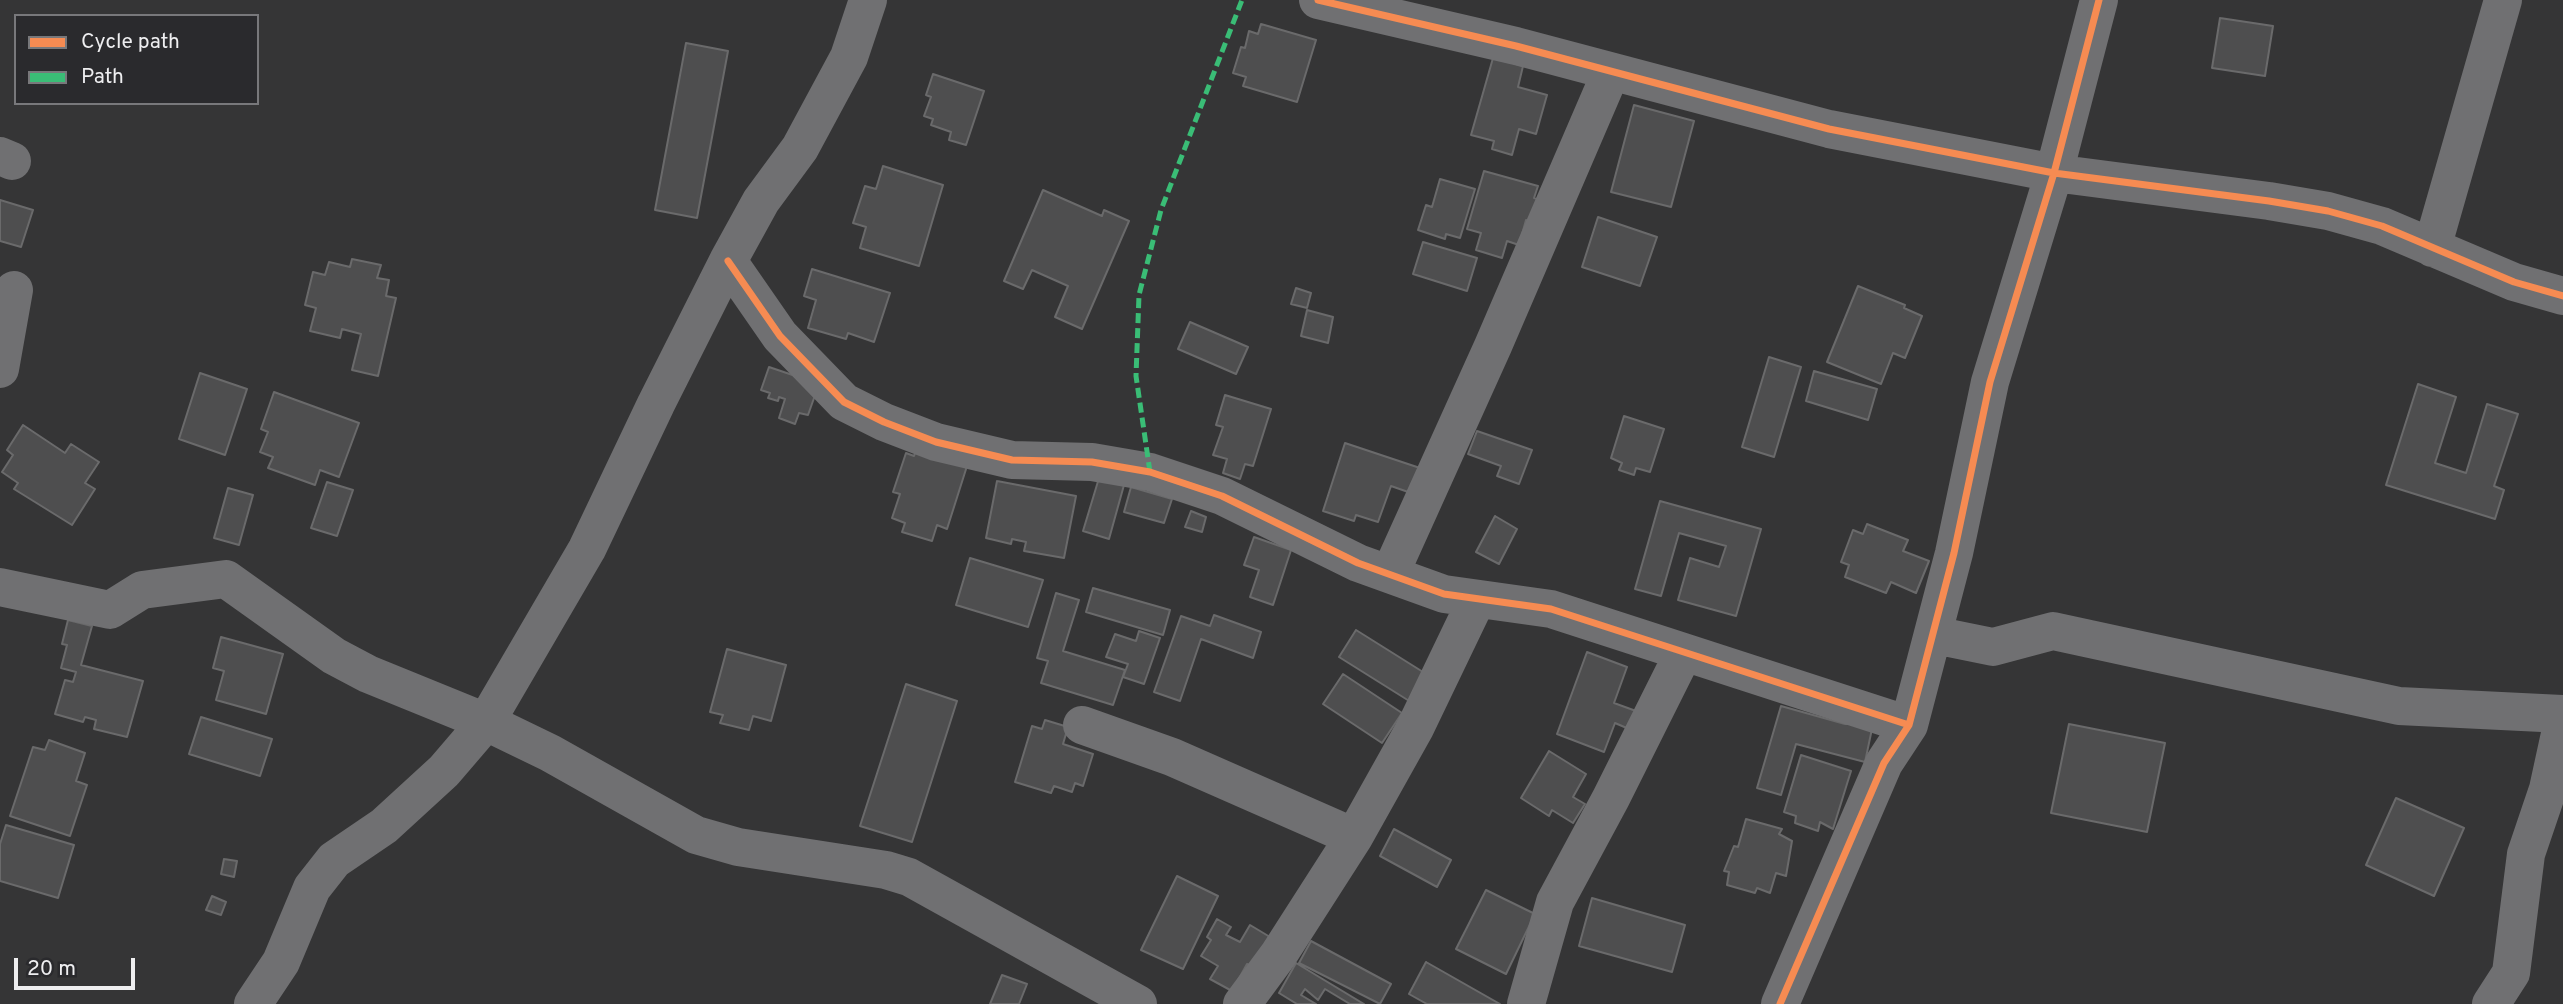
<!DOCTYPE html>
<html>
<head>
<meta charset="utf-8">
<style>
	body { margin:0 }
	#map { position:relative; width:2563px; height:1004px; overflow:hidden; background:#353536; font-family:Overpass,sans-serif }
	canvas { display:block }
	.legend { position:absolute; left:14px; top:14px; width:245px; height:91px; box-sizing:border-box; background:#2a2a2d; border:2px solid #78787b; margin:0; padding:9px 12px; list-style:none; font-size:21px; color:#eeeef0 }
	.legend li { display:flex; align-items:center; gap:14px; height:35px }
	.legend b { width:35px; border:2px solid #78787b }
	.scale { position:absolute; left:14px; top:958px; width:121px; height:32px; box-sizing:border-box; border:4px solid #eeeef0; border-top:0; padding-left:9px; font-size:21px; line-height:24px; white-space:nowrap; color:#eeeef0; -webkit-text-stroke:5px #2a2a2d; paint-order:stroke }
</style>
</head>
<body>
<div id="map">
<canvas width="2563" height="1004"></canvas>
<ul class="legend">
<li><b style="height:9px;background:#f68b52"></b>Cycle path</li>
<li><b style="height:9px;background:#3abd76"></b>Path</li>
</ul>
<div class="scale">20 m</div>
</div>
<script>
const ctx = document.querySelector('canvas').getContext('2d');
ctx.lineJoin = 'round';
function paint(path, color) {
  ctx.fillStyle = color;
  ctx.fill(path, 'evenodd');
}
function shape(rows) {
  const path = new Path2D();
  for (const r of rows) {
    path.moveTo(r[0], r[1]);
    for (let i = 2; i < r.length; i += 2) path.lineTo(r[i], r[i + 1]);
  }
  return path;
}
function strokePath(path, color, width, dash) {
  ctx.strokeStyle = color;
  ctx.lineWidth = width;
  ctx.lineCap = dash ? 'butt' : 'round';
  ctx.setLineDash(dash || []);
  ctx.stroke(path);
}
const building = shape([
	[2220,18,2273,26,2265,76,2212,68,2220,18],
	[1261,24,1316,40,1297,102,1243,86,1246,77,1233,73,1241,47,1245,48,1249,31,1258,34,1261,24],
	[686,43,728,51,697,218,655,210,686,43],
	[1493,58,1523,66,1518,87,1547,95,1536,134,1519,129,1512,155,1492,149,1494,141,1471,135,1493,58],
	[933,74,984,91,966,145,949,140,951,132,931,125,933,119,924,116,931,97,926,95,933,74],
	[1634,105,1694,121,1671,207,1611,192,1634,105],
	[883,166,943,185,919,266,860,248,866,227,853,223,865,186,876,189,883,166],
	[1484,171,1538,186,1534,198,1542,200,1535,222,1526,220,1519,245,1507,241,1502,258,1476,250,1481,233,1467,229,1484,171],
	[1440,179,1475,189,1460,238,1446,234,1445,239,1418,230,1426,205,1432,207,1440,179],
	[1043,190,1102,216,1104,210,1129,221,1082,329,1055,317,1068,286,1032,270,1023,289,1004,281,1043,190],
	[0,200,33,210,21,247,0,241,0,200],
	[1598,217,1657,237,1640,286,1582,267,1598,217],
	[1423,242,1477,258,1467,291,1413,274,1423,242],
	[352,259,381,265,377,278,389,280,386,296,396,298,378,376,352,370,361,334,342,329,340,338,310,331,316,308,305,305,313,272,325,275,329,262,350,267,352,259],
	[812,269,890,293,874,342,848,333,846,339,808,328,816,300,804,296,812,269],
	[1858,286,1900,303,1905,305,1904,308,1922,316,1905,358,1893,353,1881,384,1827,362,1858,286],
	[1296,288,1311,293,1307,308,1291,304,1296,288],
	[1307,310,1333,317,1328,343,1301,336,1307,310],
	[1190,322,1248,347,1236,374,1178,349,1190,322],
	[1769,357,1801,367,1774,457,1742,447,1769,357],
	[769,367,819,384,808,415,799,413,795,424,779,418,785,399,779,397,778,401,768,398,770,393,761,390,769,367],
	[1814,371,1877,389,1868,420,1806,401,1814,371],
	[200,373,247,389,225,455,179,439,200,373],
	[2418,384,2456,397,2435,463,2466,473,2487,404,2518,414,2494,486,2504,490,2495,519,2386,485,2418,384],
	[274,392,359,423,339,477,320,470,315,485,268,468,273,457,260,452,268,432,261,429,274,392],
	[1225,395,1271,409,1253,466,1245,464,1240,479,1223,473,1227,459,1213,455,1223,427,1216,425,1225,395],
	[1624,416,1664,429,1650,472,1636,468,1634,475,1619,470,1622,463,1611,458,1624,416],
	[23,425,65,453,71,444,99,462,85,483,95,489,72,525,14,489,18,483,2,472,13,455,7,450,23,425],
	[1477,431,1532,450,1519,484,1497,476,1501,466,1468,454,1477,431],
	[919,441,967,466,947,529,937,525,932,541,902,532,905,523,892,518,900,494,893,492,906,453,914,456,919,441],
	[1345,443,1420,468,1411,493,1391,486,1378,522,1356,515,1354,521,1323,511,1345,443],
	[1099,478,1124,485,1109,539,1083,531,1099,478],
	[997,481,1076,496,1064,558,1024,551,1026,542,1012,539,1011,544,986,538,997,481],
	[327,482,353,490,337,536,311,528,327,482],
	[1131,487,1172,499,1164,523,1124,512,1131,487],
	[228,488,253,495,239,545,214,538,228,488],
	[1660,501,1761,529,1736,616,1678,600,1690,558,1719,567,1726,546,1679,533,1661,596,1635,589,1660,501],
	[1191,511,1206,517,1202,532,1185,527,1191,511],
	[1495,516,1517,529,1499,564,1476,552,1495,516],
	[1867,524,1908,540,1903,551,1929,561,1916,593,1891,582,1886,593,1845,577,1849,565,1841,562,1853,530,1863,534,1867,524],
	[1254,537,1291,550,1273,605,1250,597,1259,570,1244,565,1254,537],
	[970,558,1043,580,1028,627,956,605,970,558],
	[1093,588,1170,610,1163,635,1086,612,1093,588],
	[1056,593,1079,600,1063,651,1125,670,1113,705,1041,683,1048,661,1037,658,1056,593],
	[1214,615,1261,632,1253,658,1201,639,1180,701,1154,692,1181,616,1210,626,1214,615],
	[68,620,92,626,81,665,143,681,127,737,94,729,96,720,85,717,83,722,55,714,65,680,73,682,76,672,61,668,67,645,62,644,68,620],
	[1356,630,1431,677,1414,704,1339,657,1356,630],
	[1139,631,1160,638,1144,684,1123,677,1128,664,1106,657,1115,634,1136,641,1139,631],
	[221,637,283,654,266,714,216,700,224,671,213,668,221,637],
	[727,649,786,665,771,721,753,716,749,730,720,723,723,715,710,712,727,649],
	[1587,652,1627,667,1614,703,1636,711,1629,729,1615,723,1604,752,1557,734,1587,652],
	[1343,674,1402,713,1382,743,1323,704,1343,674],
	[906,684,957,701,912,842,860,826,906,684],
	[1781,706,1845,724,1873,724,1865,762,1796,744,1781,795,1757,788,1781,706],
	[201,717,272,739,260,776,189,754,201,717],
	[1045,720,1068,727,1063,744,1093,754,1083,786,1075,783,1072,792,1054,786,1051,793,1015,782,1032,726,1042,729,1045,720],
	[2069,724,2165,743,2147,832,2051,813,2069,724],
	[49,740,85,753,76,781,87,785,70,836,10,816,33,747,45,750,49,740],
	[1549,751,1586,774,1573,797,1585,804,1573,823,1552,810,1549,816,1521,798,1549,751],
	[1801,755,1851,771,1833,829,1820,822,1818,831,1795,823,1796,816,1784,812,1801,755],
	[2396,798,2464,828,2434,896,2366,865,2396,798],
	[1746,819,1782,829,1779,834,1792,841,1786,876,1776,873,1770,893,1757,888,1755,893,1727,885,1729,872,1724,871,1734,846,1738,847,1746,819],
	[6,825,74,845,58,898,0,881,0,844,6,825],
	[1394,829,1451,860,1437,887,1380,856,1394,829],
	[224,859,237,861,234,877,221,874,224,859],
	[1177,876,1218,896,1183,969,1141,950,1177,876],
	[1486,890,1535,914,1506,974,1456,949,1486,890],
	[212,896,226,902,221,915,206,910,212,896],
	[1592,898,1685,925,1672,972,1579,946,1592,898],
	[1217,919,1231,927,1226,935,1240,942,1250,925,1270,937,1253,967,1247,964,1232,991,1210,979,1218,966,1201,956,1211,940,1207,937,1217,919],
	[1311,941,1391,984,1380,1004,1299,963,1311,941],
	[1426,962,1500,1004,1427,1004,1409,994,1426,962],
	[1296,963,1364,1004,1350,1004,1325,989,1318,1000,1305,989,1301,995,1316,1004,1297,1004,1279,993,1296,963],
	[1002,975,1027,984,1019,1004,990,1004,1002,975]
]);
paint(building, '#4e4e4f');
strokePath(building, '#6a6a6b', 2);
strokePath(shape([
	[1318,0,1516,46,1829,129,2054,173,2269,201,2328,211,2382,226,2514,282,2563,296],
	[0,156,12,161],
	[2432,248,2503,0],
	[728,261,780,336,844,402,884,422,936,442,1012,460,1092,462,1150,472,1222,496,1358,563,1444,594,1551,609,1909,725],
	[0,369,14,290],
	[1390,574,1493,346,1611,72],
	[0,587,110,610,142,590,226,579,334,656,368,674,486,722,550,753,696,835,738,847,886,870,909,877,1138,1004],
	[1934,635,1993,647,2053,631,2399,706,2563,714],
	[1082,725,1172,757,1354,837],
	[253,1004,281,962,312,888,334,860,384,826,444,771,486,722,587,549,656,404,728,261,761,201,800,148,849,57,868,0],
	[1242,1004,1279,954,1354,837,1415,728,1477,599],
	[1526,1004,1555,902,1611,798,1683,654],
	[1780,1004,1884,763,1909,725,1954,553,1990,382,2054,173,2099,0],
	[2491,1004,2511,973,2526,854,2548,789,2563,720]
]), '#707072', 38);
strokePath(shape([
	[1150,472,1136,376,1139,295,1161,210,1242,0]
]), '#3abd76', 5, [10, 5]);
strokePath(shape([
	[1318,0,1516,46,1829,129,2054,173,2269,201,2328,211,2382,226,2514,282,2563,296],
	[728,261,780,336,844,402,884,422,936,442,1012,460,1092,462,1150,472,1222,496,1358,563,1444,594,1551,609,1909,725],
	[1780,1004,1884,763,1909,725,1954,553,1990,382,2054,173,2099,0]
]), '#f68b52', 7);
</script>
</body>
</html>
